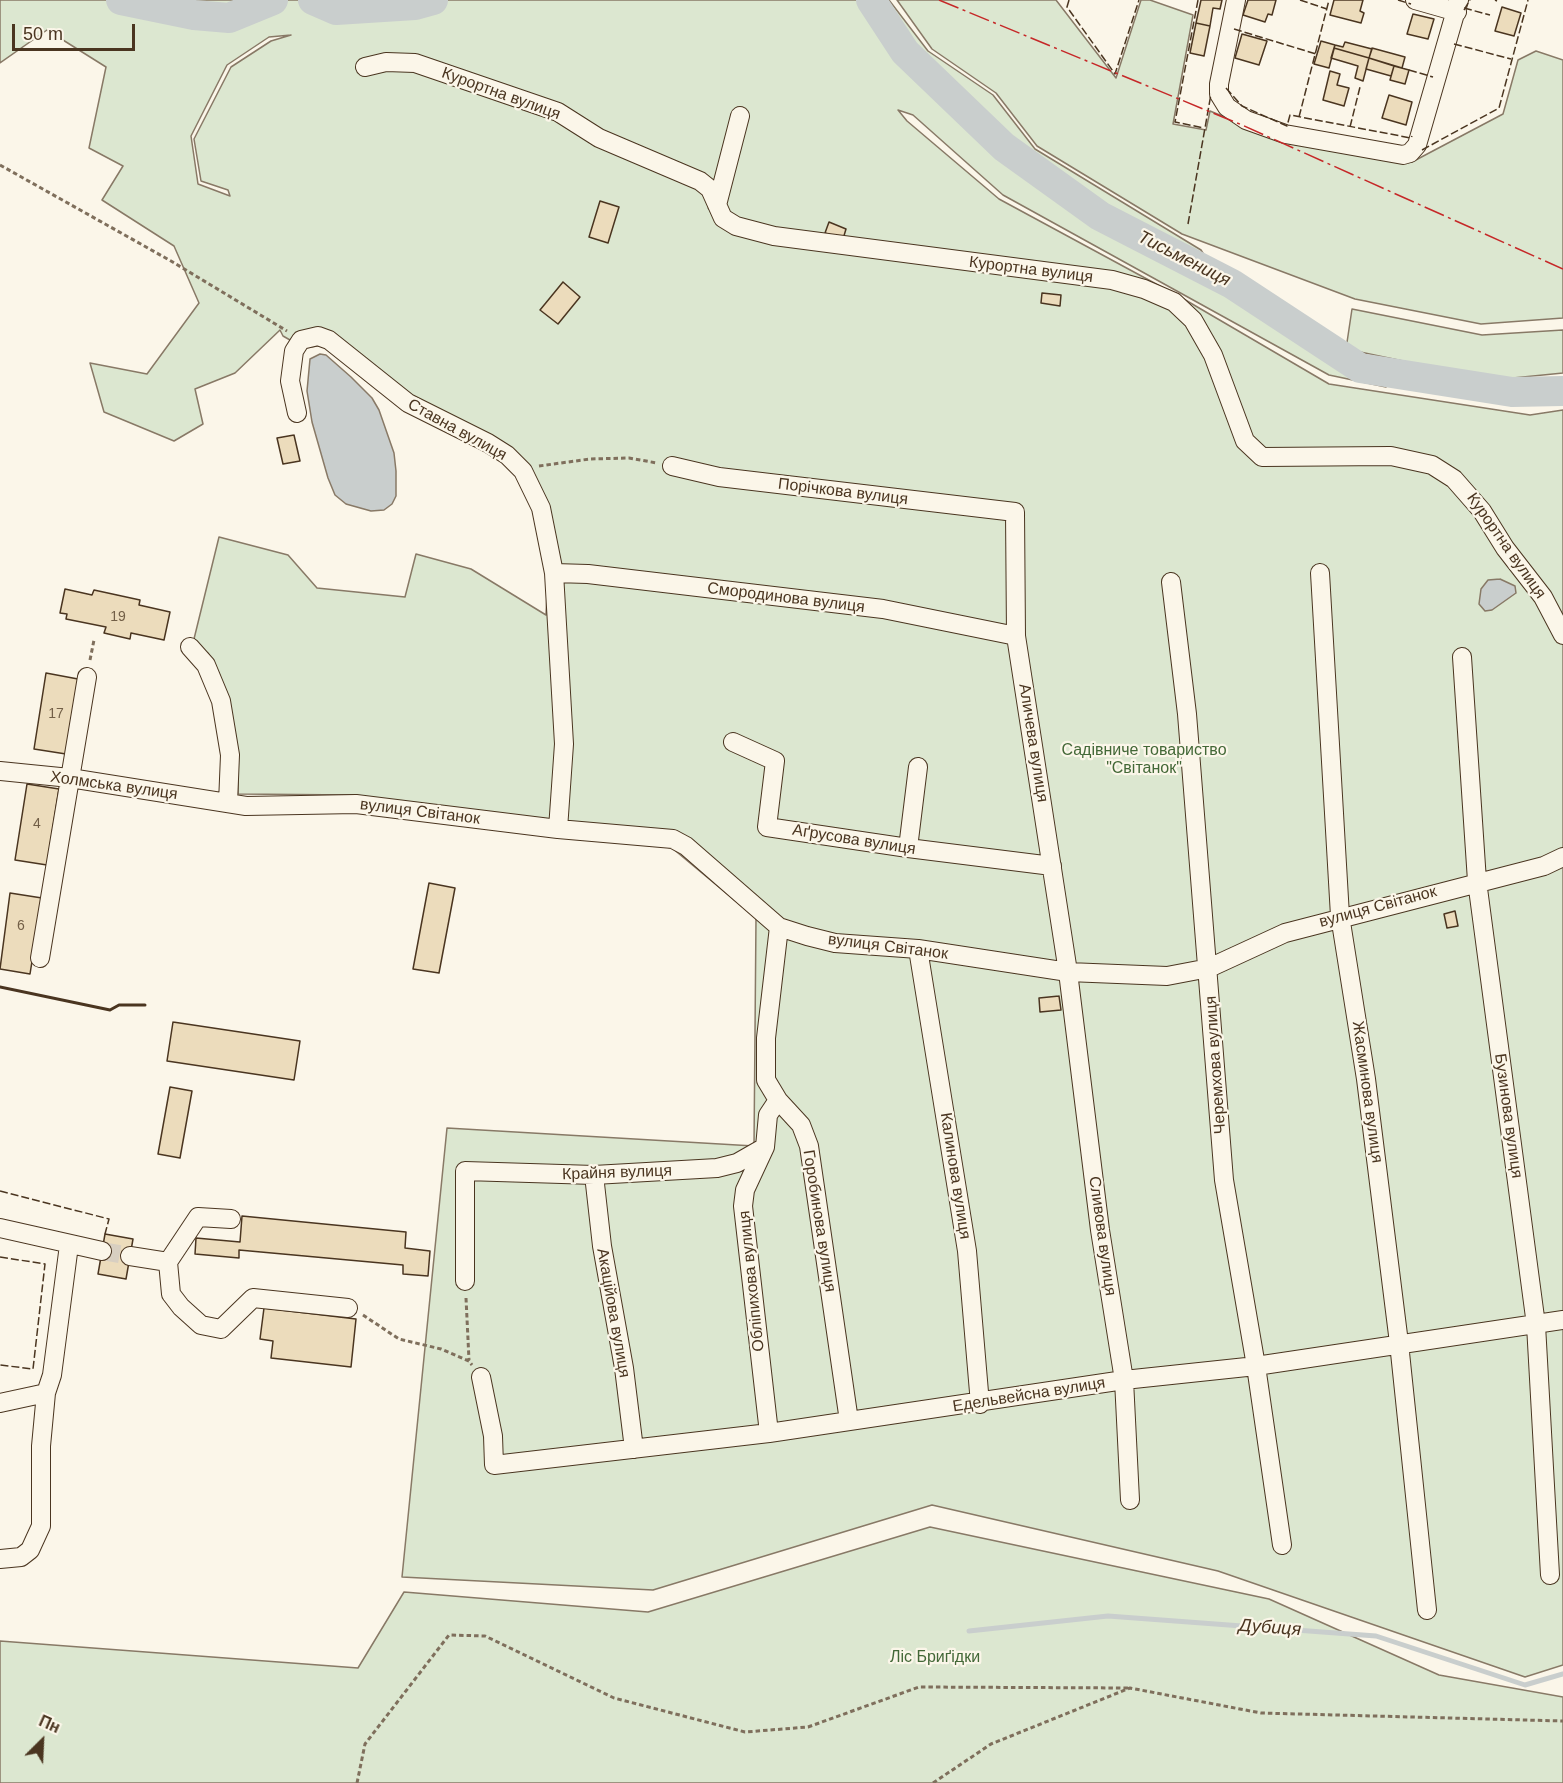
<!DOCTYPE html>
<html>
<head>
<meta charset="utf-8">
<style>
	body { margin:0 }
	#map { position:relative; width:1563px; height:1783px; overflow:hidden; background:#fbf6e9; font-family:Arial,sans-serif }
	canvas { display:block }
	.north { position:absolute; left:12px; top:1711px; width:60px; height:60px; -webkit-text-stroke:4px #fbf6e9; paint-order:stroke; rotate:24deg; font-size:16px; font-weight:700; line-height:24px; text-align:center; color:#4a3520 }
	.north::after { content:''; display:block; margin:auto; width:21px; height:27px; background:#4a3520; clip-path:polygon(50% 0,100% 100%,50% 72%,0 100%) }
	.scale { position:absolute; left:12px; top:24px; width:123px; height:27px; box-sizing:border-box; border:3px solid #4a3520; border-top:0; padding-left:8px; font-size:18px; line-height:21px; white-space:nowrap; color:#4a3520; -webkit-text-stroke:4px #fbf6e9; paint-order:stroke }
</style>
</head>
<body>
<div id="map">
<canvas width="1563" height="1783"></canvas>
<div class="north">Пн</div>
<div class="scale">50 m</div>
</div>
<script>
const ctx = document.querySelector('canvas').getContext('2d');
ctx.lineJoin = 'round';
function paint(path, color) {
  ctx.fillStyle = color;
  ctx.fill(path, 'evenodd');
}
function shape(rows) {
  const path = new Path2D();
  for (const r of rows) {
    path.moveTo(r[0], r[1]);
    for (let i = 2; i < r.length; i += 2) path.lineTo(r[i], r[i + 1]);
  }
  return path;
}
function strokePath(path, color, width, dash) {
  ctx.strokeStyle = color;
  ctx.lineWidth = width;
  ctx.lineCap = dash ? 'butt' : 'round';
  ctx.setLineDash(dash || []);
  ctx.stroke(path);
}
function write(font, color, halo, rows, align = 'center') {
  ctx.font = font + ' Arial,sans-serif';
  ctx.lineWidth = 4.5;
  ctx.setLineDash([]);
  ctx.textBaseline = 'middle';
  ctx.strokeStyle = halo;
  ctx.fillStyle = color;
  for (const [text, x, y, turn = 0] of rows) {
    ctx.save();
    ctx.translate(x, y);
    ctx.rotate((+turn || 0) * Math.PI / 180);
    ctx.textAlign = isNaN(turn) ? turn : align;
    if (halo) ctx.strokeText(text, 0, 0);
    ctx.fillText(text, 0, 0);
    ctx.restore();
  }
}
const green = shape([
	[0,0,889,0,928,51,993,95,1035,149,1201,250,1225,289,1386,387,1329,375,1003,195,913,115,898,110,907,121,999,199,1182,298,1329,384,1530,415,1563,410,1563,1665,1525,1677,1218,1571,932,1505,653,1590,402,1577,447,1128,754,1146,756,918,672,848,353,795,238,794,238,758,230,710,219,673,208,653,193,643,219,537,288,555,317,588,405,597,416,554,471,569,546,615,548,571,536,512,519,476,501,459,324,345,304,348,283,336,280,330,235,373,195,389,203,424,174,441,104,412,90,363,147,374,199,303,174,246,102,200,123,166,89,148,106,67,47,30,0,63,0,0],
	[291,35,271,41,231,67,194,139,201,181,228,190,230,196,198,184,191,136,227,65,269,37,291,35],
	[897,0,1056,0,1116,78,1141,0,1150,0,1193,15,1173,124,1206,130,1210,111,1278,139,1412,162,1503,114,1518,60,1536,51,1563,60,1563,318,1481,324,1355,299,1182,234,1037,146,996,93,932,49,897,0],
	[1352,309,1482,335,1563,330,1563,373,1493,380,1346,349,1352,309],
	[930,1527,1269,1599,1439,1675,1563,1697,1563,1783,0,1783,0,1641,358,1668,404,1592,648,1612,930,1527]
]);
paint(green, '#dce7d0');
strokePath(green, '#887966', 1.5);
const water = shape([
	[320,354,326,355,351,377,372,398,379,410,394,453,396,471,396,496,392,504,384,510,371,511,346,504,335,495,328,478,312,422,307,391,310,359,320,354],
	[1500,579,1515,586,1516,593,1492,610,1485,611,1479,604,1481,589,1488,580,1500,579]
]);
paint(water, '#c9cecd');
strokePath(water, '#887966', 1.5);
strokePath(shape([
	[969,1631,1108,1616,1376,1636,1525,1685,1563,1674]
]), '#c9cecd', 5);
strokePath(shape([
	[121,0,194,15,229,18,273,0],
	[313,0,336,10,415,5,433,0],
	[871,0,905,52,1004,147,1100,216,1232,284,1360,368,1512,392,1563,391]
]), '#c9cecd', 30);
const building = shape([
	[1201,0,1222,0,1220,9,1213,8,1210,26,1196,23,1201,0],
	[1248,0,1276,0,1272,15,1268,14,1265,22,1243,15,1248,0],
	[1334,0,1363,0,1360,11,1364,13,1361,23,1330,15,1334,0],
	[1502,7,1521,13,1514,36,1495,31,1502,7],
	[1413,14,1434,19,1428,39,1407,34,1413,14],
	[1196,23,1210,26,1204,56,1190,53,1196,23],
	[1242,34,1267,41,1259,65,1235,58,1242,34],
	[1321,41,1335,45,1329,68,1314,64,1321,41],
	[1345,42,1372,49,1369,58,1334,48,1335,45,1343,47,1345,42],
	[1334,48,1369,58,1363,81,1355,78,1358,66,1331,58,1334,48],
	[1372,48,1405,57,1402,68,1369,58,1372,48],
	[1369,58,1394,66,1391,76,1366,69,1369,58],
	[1394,66,1409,70,1405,84,1390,80,1394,66],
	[1330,71,1340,74,1337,85,1349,88,1344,106,1323,100,1330,71],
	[1389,95,1412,102,1406,125,1382,118,1389,95],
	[600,201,619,207,608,243,589,237,600,201],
	[829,222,846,229,843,239,825,233,829,222],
	[563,282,580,297,558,324,540,310,563,282],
	[1042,293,1061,295,1060,306,1041,303,1042,293],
	[294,435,300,461,283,464,277,438,294,435],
	[65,589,92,595,94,590,140,600,139,605,170,612,164,640,131,633,130,639,104,633,106,627,66,619,67,614,60,613,65,589],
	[46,673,78,679,66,754,34,749,46,673],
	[27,784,59,789,47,865,15,860,27,784],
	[429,883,455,888,439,973,413,969,429,883],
	[10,893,42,898,30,974,0,969,10,893],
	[1455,911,1458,926,1447,928,1444,914,1455,911],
	[1059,996,1061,1010,1040,1012,1039,998,1059,996],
	[173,1022,300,1041,294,1080,167,1061,173,1022],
	[170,1087,192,1091,180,1158,158,1154,170,1087],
	[242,1216,406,1232,405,1248,430,1251,428,1276,403,1274,403,1265,239,1250,239,1258,195,1254,196,1238,240,1242,242,1216],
	[105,1234,133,1239,126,1279,98,1274,105,1234],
	[264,1308,356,1319,351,1367,271,1358,273,1341,260,1339,264,1308]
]);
paint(building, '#ecdcbc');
strokePath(building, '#4a3520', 1.5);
strokePath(shape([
	[102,1251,130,1256]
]), '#d8cfc1', 18, [18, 9]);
const minor = shape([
	[1236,0,1219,84,1219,94,1227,107,1246,120,1285,134,1403,155,1410,153,1417,145,1459,0],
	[1415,0,1457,12],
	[365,67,386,62,415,63,558,112,599,138,700,181,710,189,723,218,736,226,774,236,1112,280,1144,289,1174,302,1193,320,1213,355,1245,441,1262,457,1391,456,1432,465,1454,479,1482,511,1505,548,1543,597,1563,635],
	[717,205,740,116],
	[297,413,290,381,294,351,301,340,318,336,329,340,408,403,488,443,507,455,523,471,541,508,554,573,564,744,558,829],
	[672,466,719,477,1015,512,1016,636,1068,972,1100,1230,1124,1380,1130,1500],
	[554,573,588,574,883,609,1016,636],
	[1320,573,1340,916,1366,1079,1399,1343,1427,1610],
	[1171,582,1187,714,1224,1180,1256,1366,1282,1545],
	[190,647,206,665,221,701,230,755,228,803],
	[1462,657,1477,881,1536,1325,1550,1575],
	[733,742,775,761,767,827,908,848,1052,866],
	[0,771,70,778,246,806,356,804,558,829,673,839,686,846,779,927,807,936,835,943,918,949,1068,972,1167,976,1209,968,1285,933,1544,866,1563,857],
	[908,848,918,767],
	[779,927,766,1038,766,1080,778,1100,801,1125,809,1146,849,1421],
	[918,949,967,1251,980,1404],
	[40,958,87,677],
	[594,1175,602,1246,624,1368,634,1449],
	[231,1219,198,1217,168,1262,171,1294,181,1307,201,1325,221,1329,253,1298,348,1308],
	[0,1228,102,1251],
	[130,1256,168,1262],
	[465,1281,465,1171,594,1175,717,1168,737,1163,765,1147],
	[481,1377,493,1436,494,1465,769,1433,1124,1380,1256,1366,1563,1320],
	[0,1403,46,1393,52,1375,69,1245],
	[769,1433,743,1206,745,1190,765,1147,768,1115,778,1100],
	[0,1559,21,1557,30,1550,41,1526,41,1446,46,1393]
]);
strokePath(minor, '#4a3520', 20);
strokePath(shape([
	[0,165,171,261,287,331],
	[539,466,590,459,629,458,657,463],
	[90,660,94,640],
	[466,1298,469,1360],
	[363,1315,399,1339,441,1349,469,1361,472,1365],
	[357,1783,365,1744,449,1635,485,1636,614,1698,745,1732,808,1727,919,1687,1130,1688],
	[933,1783,991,1744,1130,1688,1261,1713,1563,1721]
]), '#7f6f5c', 3, [4.5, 3]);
strokePath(minor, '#fbf6e9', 18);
strokePath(shape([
	[1069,0,1067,7,1115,74,1139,0],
	[1198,0,1175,122,1204,128],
	[1300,0,1327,9],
	[1398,0,1411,4],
	[1495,0,1497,1],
	[1464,8,1490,15],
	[1464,10,1470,0],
	[1234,29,1316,54],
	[1454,44,1511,59],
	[1409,70,1433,77],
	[1226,88,1242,106,1287,126,1290,115,1411,138,1412,136],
	[1299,117,1329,0],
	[1350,127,1360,87],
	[1422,150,1499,108,1528,0],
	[1188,224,1211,94],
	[0,1191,109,1219,105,1234],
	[0,1257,45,1264,33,1369,0,1365]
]), '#4a3520', 1.5, [8, 3]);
strokePath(shape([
	[0,987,110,1010,119,1005,145,1005]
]), '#4a3520', 3);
strokePath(shape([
	[939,0,1242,125,1563,269]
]), '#c62828', 1.5, [21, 4.5, 3, 4.5]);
write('14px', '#725f47', null, [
	["19",118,617],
	["17",56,714],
	["4",37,824],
	["6",21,926]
]);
write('16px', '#4a3520', '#fbf6e9', [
	["Курортна вулиця",501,94,20],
	["Курортна вулиця",1031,270,7],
	["Ставна вулиця",457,430,29],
	["Порічкова вулиця",843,492,7],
	["Курортна вулиця",1506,546,55],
	["Смородинова вулиця",786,598,7],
	["Аличева вулиця",1033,743,81],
	["Холмська вулиця",114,786,8],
	["вулиця Світанок",420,812,7],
	["Аґрусова вулиця",854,840,9],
	["вулиця Світанок",1378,907,-15],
	["вулиця Світанок",888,947,7],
	["Черемхова вулиця",1216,1065,-94],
	["Жасминова вулиця",1367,1092,82],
	["Бузинова вулиця",1508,1116,82],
	["Крайня вулиця",617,1173,-2],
	["Калинова вулиця",955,1176,81],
	["Горобинова вулиця",819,1221,81],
	["Сливова вулиця",1102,1236,82],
	["Обліпихова вулиця",752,1281,-96],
	["Акаційова вулиця",613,1313,80],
	["Едельвейсна вулиця",1029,1395,-9]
]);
write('16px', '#436837', '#fbf6e9', [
	["Садівниче товариство",1144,751],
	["\"Світанок\"",1144,769],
	["Ліс Бриґідки",935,1658]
]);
write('italic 18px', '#4a3520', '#fbf6e9', [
	["Тисьмениця",1184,259,27],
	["Дубиця",1270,1628,4]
]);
</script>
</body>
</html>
